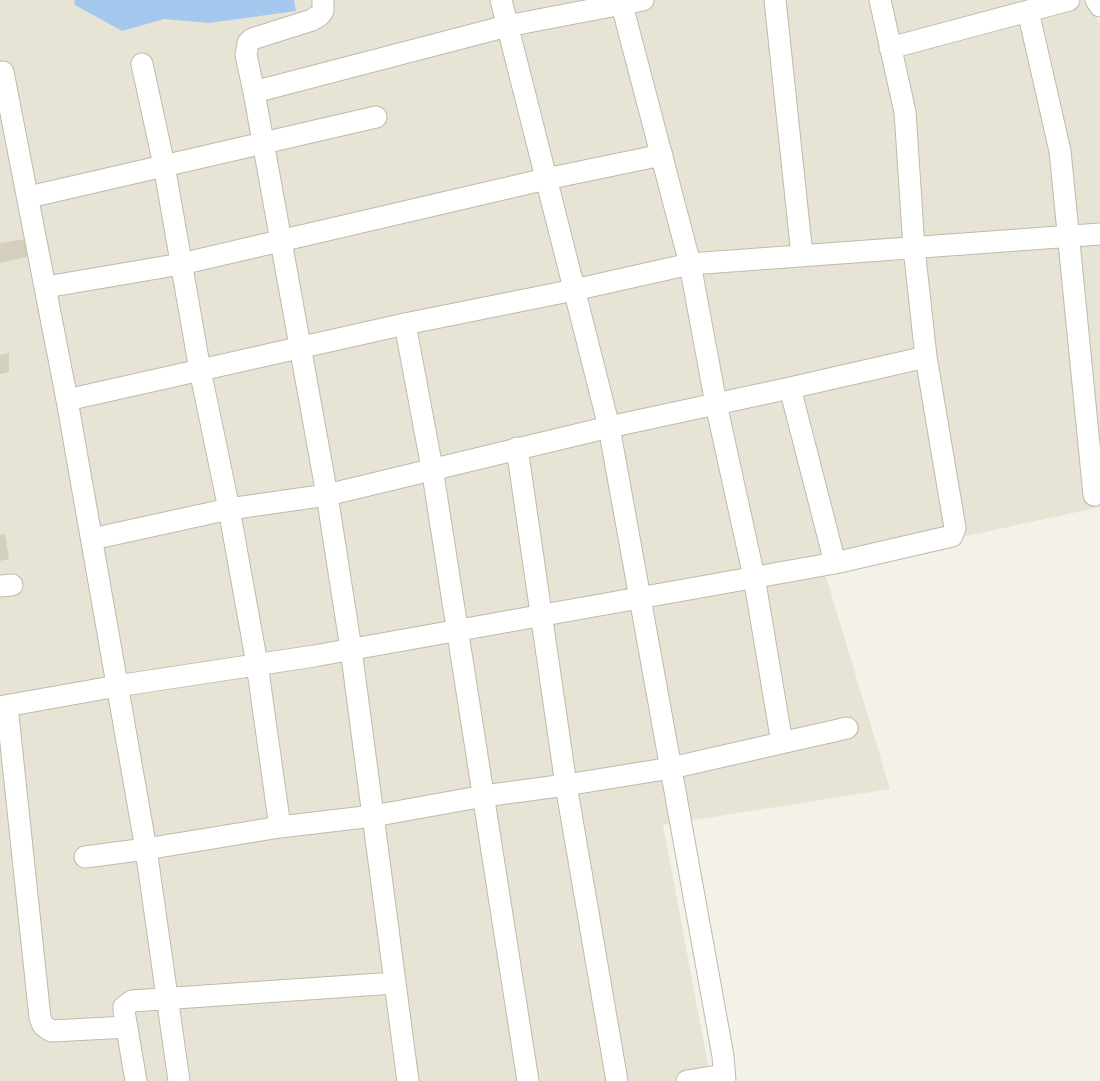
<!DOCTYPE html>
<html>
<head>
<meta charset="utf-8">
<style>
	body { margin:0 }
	canvas { display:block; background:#f3f1e8 }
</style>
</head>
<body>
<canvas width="1100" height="1081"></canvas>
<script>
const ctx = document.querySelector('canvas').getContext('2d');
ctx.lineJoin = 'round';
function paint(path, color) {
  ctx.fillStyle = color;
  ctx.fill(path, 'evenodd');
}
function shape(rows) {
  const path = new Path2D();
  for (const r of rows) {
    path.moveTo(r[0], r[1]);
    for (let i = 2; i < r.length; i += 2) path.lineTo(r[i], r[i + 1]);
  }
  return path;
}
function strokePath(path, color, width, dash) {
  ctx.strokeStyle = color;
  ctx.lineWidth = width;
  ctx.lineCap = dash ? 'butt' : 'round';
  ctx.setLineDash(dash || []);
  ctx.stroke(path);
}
paint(shape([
	[0,0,1084,0,1100,23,1100,507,823,567,890,789,663,825,711,1081,0,1081]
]), '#e7e4d6');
paint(shape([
	[74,0,294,0,296,11,209,23,164,19,122,31,75,5]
]), '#a5c8ef');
paint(shape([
	[26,239,30,256,0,263,0,243],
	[9,353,9,372,0,374,0,355],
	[5,534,9,559,0,561,0,535]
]), '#d5cfbd');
const minor = shape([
	[323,0,323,11,320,15,312,20,252,39,248,43,246,55,254,92,327,495,351,649,408,1081],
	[501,0,609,427,723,1056,725,1081],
	[775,0,802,255],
	[1096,0,1100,6],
	[622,5,690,264,716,404,754,577,782,743],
	[1028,11,1060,151,1094,495],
	[890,48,1069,0],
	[142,64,164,165,200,370,229,509,257,664,280,827],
	[3,72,67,400,146,849,179,1081],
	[254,92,507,26,643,0],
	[29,197,376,117],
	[46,287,181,264,546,179,662,155],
	[405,324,432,468,528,1081],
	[790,388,835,563],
	[67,400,405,324,574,290,690,264,1100,234],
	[517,448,566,785,617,1081],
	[92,539,229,509,327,495,609,427,790,388,926,357],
	[0,586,12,585],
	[7,706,40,1018,43,1025,48,1029,52,1031,127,1027],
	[0,707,117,686,314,656,835,563,952,536,955,528,926,357,914,248,905,112,880,0],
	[85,857,146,849,280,827,373,816,484,796,566,785,671,768,847,728],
	[136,1081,124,1011,124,1007,132,1001,395,983],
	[687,1081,724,1075]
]);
strokePath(minor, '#bfbaaa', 23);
strokePath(minor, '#fff', 21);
</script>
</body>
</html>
